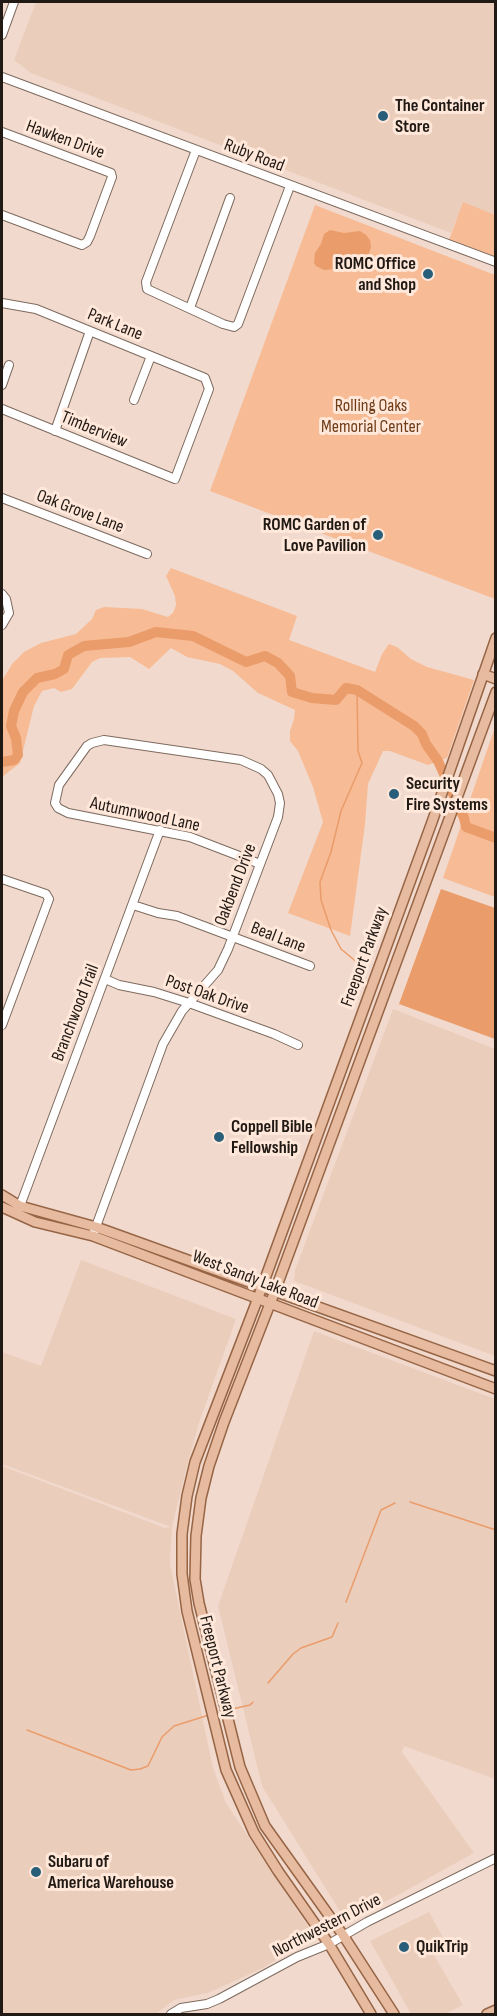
<!DOCTYPE html>
<html>
<head>
<meta charset="utf-8">
<style>
	body { margin:0 }
	#map { position:relative; width:497px; height:2016px; overflow:hidden; background:#f1dacd; font-family:"Sofia Sans Condensed",sans-serif }
	canvas { display:block }
	.frame { position:absolute; inset:0; border:3px solid #211914; pointer-events:none }
</style>
</head>
<body>
<div id="map">
<canvas width="497" height="2016"></canvas>
<div class="frame"></div>
</div>
<script>
const ctx = document.querySelector('canvas').getContext('2d');
ctx.lineJoin = 'round';
function paint(path, color) {
  ctx.fillStyle = color;
  ctx.fill(path, 'evenodd');
}
function shape(rows) {
  const path = new Path2D();
  for (const r of rows) {
    path.moveTo(r[0], r[1]);
    for (let i = 2; i < r.length; i += 2) path.lineTo(r[i], r[i + 1]);
  }
  return path;
}
function strokePath(path, color, width, dash) {
  ctx.strokeStyle = color;
  ctx.lineWidth = width;
  ctx.lineCap = dash ? 'butt' : 'round';
  ctx.setLineDash(dash || []);
  ctx.stroke(path);
}
function write(font, color, halo, rows, align = 'center') {
  ctx.font = font + ' "Sofia Sans Condensed",sans-serif';
  ctx.lineWidth = 6;
  ctx.setLineDash([]);
  ctx.textBaseline = 'middle';
  ctx.strokeStyle = halo;
  ctx.fillStyle = color;
  for (const [text, x, y, turn = 0] of rows) {
    ctx.save();
    ctx.translate(x, y);
    ctx.rotate((+turn || 0) * Math.PI / 180);
    ctx.textAlign = isNaN(turn) ? turn : align;
    if (halo) ctx.strokeText(text, 0, 0);
    ctx.fillText(text, 0, 0);
    ctx.restore();
  }
}
paint(shape([
	[36,2,495,2,495,215,463,203,451,233,31,73,14,60],
	[393,1009,495,1049,495,1356,294,1281,295,1270],
	[81,1260,236,1319,199,1423,187,1466,172,1527,170,1564,213,1768,226,1803,315,1937,261,1969,208,1993,174,2000,156,2014,2,2014,2,1466,165,1528,171,1527,2,1464,2,1352,41,1366],
	[314,1331,495,1399,495,1779,404,1746,402,1752,474,1853,398,1895,368,1910,352,1913,344,1918,262,1786,218,1606],
	[429,1912,445,1941,431,1950,463,2005,445,2014,411,2014,370,1941]
]), '#ebcdbc');
paint(shape([
	[463,202,495,215,495,259,449,240],
	[315,205,495,275,495,599,210,491],
	[171,568,297,616,289,640,375,672,382,654,389,644,397,647,411,659,427,667,474,680,447,758,428,765,390,751,383,751,368,784,365,824,350,936,288,913,323,822,313,787,298,751,290,741,290,731,294,719,295,710,258,693,233,671,220,664,187,657,171,648,149,669,130,657,100,658,92,662,72,689,61,692,54,688,42,691,34,706,20,763,2,777,2,681,12,664,24,652,41,643,76,634,92,619,96,610,104,607,142,609,168,617,173,613,176,605,175,596,166,576],
	[495,727,496,897,495,897,443,878]
]), '#f7bb95');
paint(shape([
	[330,230,344,233,360,231,366,235,370,240,371,247,365,267,362,268,354,268,346,271,335,269,324,270,316,266,314,263,315,253,321,244,324,234],
	[441,889,495,908,495,1039,399,1004]
]), '#ea9c6a');
strokePath(shape([
	[357,690,358,751,362,763,341,811,331,852,320,882,321,900,331,930,341,949,358,963],
	[410,1502,496,1530],
	[346,1602,381,1510,395,1503],
	[268,1683,293,1654,301,1648,332,1637,338,1623],
	[228,1710,250,1705,253,1702],
	[27,1730,131,1770,140,1769,148,1766,162,1737,174,1726,209,1715]
]), '#ea9c6a', 1.5);
strokePath(shape([
	[2,762,14,760,18,755,16,738,11,726,14,711,23,692,37,678,55,674,64,669,68,655,84,646,129,642,156,632,193,636,246,662,265,656,278,663,290,676,292,692,312,698,336,700,346,688,357,690,414,726,422,734,426,744,438,761,464,818,466,827,496,838]
]), '#ea9c6a', 10);
const minor = shape([
	[2,35,14,2],
	[2,77,496,262],
	[2,132,111,173,112,177,90,236,87,242,82,245,2,215],
	[196,150,146,282,147,289,223,324,234,327,238,324,290,186],
	[2,303,36,309,205,378,209,389,175,479,2,409],
	[190,308,230,198],
	[2,385,9,365],
	[134,400,151,356],
	[55,431,90,331],
	[2,498,147,554],
	[2,594,6,599,9,613,2,625],
	[2,879,46,894,49,899,2,1025],
	[133,905,158,913,177,916,310,966],
	[105,979,119,985,154,992,189,1003,274,1034,298,1045],
	[20,1206,160,830],
	[94,1232,163,1044,182,1011,218,970,228,949,278,817,280,803,278,794,268,775,261,769,241,760,104,740,92,743,87,746,59,785,55,803,58,808,68,813,190,837,260,864],
	[171,2014,181,2008,207,2004,219,1999,297,1957,329,1944,367,1922,496,1858]
]);
const major = shape([
	[483,674,496,679],
	[2,1195,20,1206,96,1227,496,1371],
	[2,1207,35,1222,93,1236,496,1389],
	[371,2014,329,1944,278,1871,254,1833,226,1770,187,1611,182,1574,182,1534,187,1496,195,1462,258,1298,432,822,496,638],
	[394,2014,343,1935,265,1826,240,1767,199,1603,195,1579,196,1536,201,1498,209,1466,224,1422,275,1291,496,692],
	[487,2014,496,2010]
]);
strokePath(minor, '#7e6a5e', 10);
strokePath(major, '#976545', 12);
strokePath(minor, '#fff', 8);
strokePath(major, '#e6bba0', 9);
for (const [x, y, r, color] of [
	[383,116,6,"#285e79"],
	[428,274,6,"#285e79"],
	[378,535,6,"#285e79"],
	[394,794,6,"#285e79"],
	[219,1137,6,"#285e79"],
	[36,1872,6,"#285e79"],
	[404,1947,6,"#285e79"]
]) {
  const dot = new Path2D();
  dot.arc(x, y, r, 0, 2 * Math.PI);
  ctx.fillStyle = color;
  ctx.fill(dot);
  strokePath(dot, '#ffe8da', 2);
}
write('bold 18px', '#211914', '#ffe8da', [
	["The Container",395,106],
	["Store",395,127],
	["ROMC Office",416,264,"right"],
	["and Shop",416,285,"right"],
	["ROMC Garden of",366,525,"right"],
	["Love Pavilion",366,546,"right"],
	["Security",406,784],
	["Fire Systems",406,805],
	["Coppell Bible",231,1127],
	["Fellowship",231,1148],
	["Subaru of",48,1862],
	["America Warehouse",48,1883],
	["QuikTrip",416,1947]
], 'left');
write('18px', '#211914', '#ffe8da', [
	["Hawken Drive",65,140,20],
	["Ruby Road",254,156,21],
	["Park Lane",115,325,22],
	["Timberview",94,430,22],
	["Oak Grove Lane",80,512,21],
	["Autumnwood Lane",145,815,12],
	["Oakbend Drive",236,885,-69],
	["Beal Lane",278,938,21],
	["Freeport Parkway",365,957,-70],
	["Post Oak Drive",207,995,19],
	["Branchwood Trail",76,1013,-69],
	["West Sandy Lake Road",255,1280,21],
	["Freeport Parkway",217,1667,76],
	["Northwestern Drive",327,1926,-27]
]);
write('18px', '#6f3c18', '#ffe8da', [
	["Rolling Oaks",371,406],
	["Memorial Center",371,427]
]);
</script>
</body>
</html>
